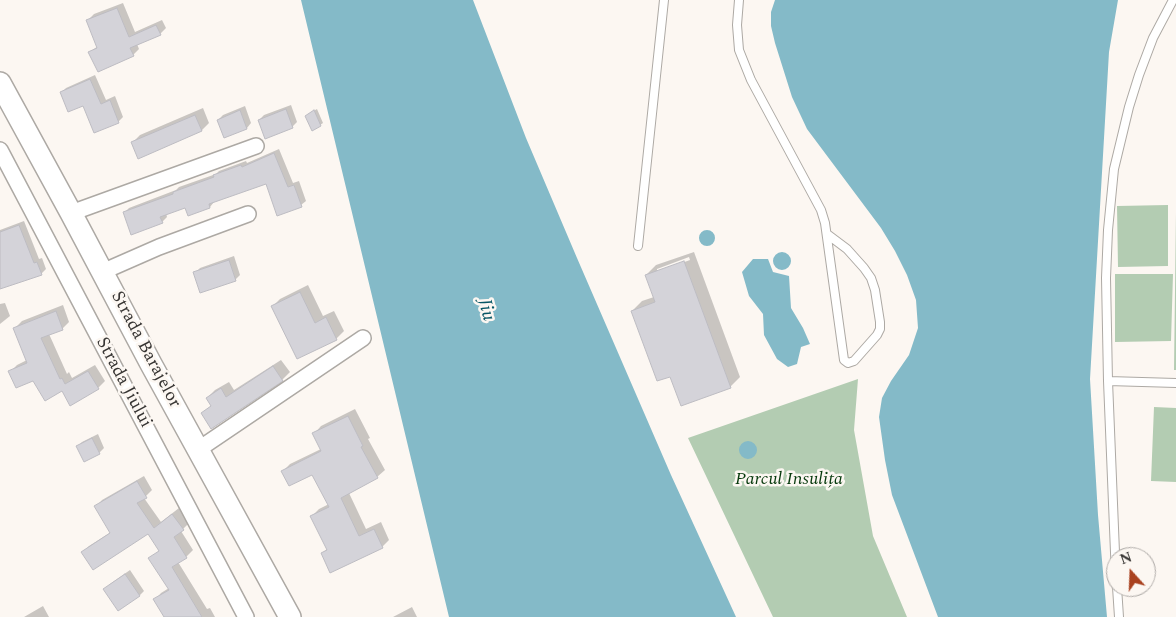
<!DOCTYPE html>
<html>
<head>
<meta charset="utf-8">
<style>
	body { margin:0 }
	#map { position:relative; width:1176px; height:617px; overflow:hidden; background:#fcf7f2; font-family:Spectral,serif }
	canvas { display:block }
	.north { position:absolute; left:1106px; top:547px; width:50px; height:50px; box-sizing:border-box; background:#fcf7f2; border:1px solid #ada9a6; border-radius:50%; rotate:340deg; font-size:14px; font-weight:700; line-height:20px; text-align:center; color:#373533 }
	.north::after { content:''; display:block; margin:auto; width:18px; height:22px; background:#a94220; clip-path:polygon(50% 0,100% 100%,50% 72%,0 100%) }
</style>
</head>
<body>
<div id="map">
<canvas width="1176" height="617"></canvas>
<div class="north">N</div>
</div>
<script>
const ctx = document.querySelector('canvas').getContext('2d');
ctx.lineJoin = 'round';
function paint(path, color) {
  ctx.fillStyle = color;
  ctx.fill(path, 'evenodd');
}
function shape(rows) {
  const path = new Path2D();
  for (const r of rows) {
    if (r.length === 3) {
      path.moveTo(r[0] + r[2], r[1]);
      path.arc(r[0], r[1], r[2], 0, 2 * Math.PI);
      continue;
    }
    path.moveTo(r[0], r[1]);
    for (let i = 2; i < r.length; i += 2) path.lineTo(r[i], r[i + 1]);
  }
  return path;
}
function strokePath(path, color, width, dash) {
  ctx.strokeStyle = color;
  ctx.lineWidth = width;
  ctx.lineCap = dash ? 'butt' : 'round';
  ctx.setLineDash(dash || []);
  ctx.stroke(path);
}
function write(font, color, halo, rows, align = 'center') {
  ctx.font = font + ' Spectral,serif';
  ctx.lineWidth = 5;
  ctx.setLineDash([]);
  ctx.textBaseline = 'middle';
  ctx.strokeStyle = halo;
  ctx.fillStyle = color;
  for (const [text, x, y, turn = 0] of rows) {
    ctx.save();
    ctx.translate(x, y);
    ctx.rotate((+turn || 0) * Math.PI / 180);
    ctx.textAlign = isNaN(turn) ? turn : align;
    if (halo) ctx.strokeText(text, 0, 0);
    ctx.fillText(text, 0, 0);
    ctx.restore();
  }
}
paint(shape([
	[1168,205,1168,266,1118,267,1117,206],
	[1176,212,1176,370,1174,370],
	[1115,274,1173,274,1171,341,1115,342],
	[858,379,854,430,873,536,907,617,773,617,688,438],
	[1154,407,1176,408,1176,482,1151,481]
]), '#b3ccb2');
paint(shape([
	[301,0,473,0,526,138,577,258,671,475,736,617,449,617],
	[775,0,1118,0,1109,52,1090,379,1098,515,1107,617,938,617,892,495,885,460,879,417,882,398,891,381,909,355,918,328,916,300,907,275,895,251,881,228,807,129,792,97,775,43,771,26,771,12],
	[707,238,8],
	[782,261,9],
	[753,259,768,259,773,272,789,276,791,308,803,328,810,344,801,347,797,364,788,367,777,359,764,335,763,314,749,296,742,272],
	[748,450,9]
]), '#84bac8');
paint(shape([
	[123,3,135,32,162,20,166,28,160,34,137,44,139,49,133,55,90,52,98,46,88,20,94,14],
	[95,75,106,100,115,96,123,117,118,122,62,92,66,88],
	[291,105,297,122,292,127,259,120,264,115],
	[245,106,251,123,247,128,218,120,223,115],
	[203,108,209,123,202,130,139,157,133,142,140,135],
	[317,109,323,123,320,125,308,114],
	[279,149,293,183,299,181,306,201,301,205,266,182,214,201,214,202,210,207,185,206,166,213,167,217,162,222,124,213,129,208,176,190,179,187,216,174,219,171,246,161,247,163],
	[24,221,39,259,42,258,46,269,41,274,0,261,0,230],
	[694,252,740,377,730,387,671,375,632,311,642,301,654,297,646,275,656,265],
	[689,257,690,260,657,272,657,269],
	[234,256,240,275,236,279,201,291,195,273,200,268],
	[308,285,323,316,334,311,344,331,336,339,297,358,272,307,280,299],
	[5,303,10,316,0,324,0,304],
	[63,305,69,322,62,329,49,334,67,374,69,372,72,378,95,365,105,381,98,388,62,389,10,372,17,365,27,360,15,328,22,321],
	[281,360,290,372,282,380,202,413,212,405,207,398,215,390,229,382,234,390],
	[355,409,370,438,368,439,385,470,377,477,349,493,366,529,381,522,389,540,382,547,322,553,327,549,312,516,319,509,329,504,312,473,283,471,290,464,321,449,314,434,321,426],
	[98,434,104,448,99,453,84,460,77,447,82,442],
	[144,476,152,490,144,498,161,522,179,508,190,522,181,531,193,550,186,557,178,562,207,609,210,608,215,617,165,617,155,600,161,593,169,588,150,558,160,550,148,533,83,552,89,546,111,532,96,507,102,500],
	[130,570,144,591,139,596,105,589,110,584],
	[43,606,49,617,24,617],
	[412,607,417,617,393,617]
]), '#0003');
const building = shape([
	[117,8,129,37,156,25,161,35,130,48,134,56,98,72,88,52,97,48,86,20,117,8],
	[90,79,101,104,110,100,119,123,94,133,83,106,68,112,60,92,90,79],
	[286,109,293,128,265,139,258,120,286,109],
	[240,110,247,129,224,138,217,120,240,110],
	[314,110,321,126,312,131,305,116,314,110],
	[195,115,202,131,138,159,131,142,195,115],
	[274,153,288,187,294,185,302,207,277,216,266,184,209,204,210,208,188,216,185,208,160,217,163,223,131,235,123,212,173,194,173,192,214,177,213,175,241,165,242,167,274,153],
	[19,225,34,263,37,262,42,275,0,289,0,232,19,225],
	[229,260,236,281,200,293,193,272,229,260],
	[684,261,731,388,681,406,670,377,657,381,631,311,655,302,645,275,684,261],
	[300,292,315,323,326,317,337,340,297,359,271,306,300,292],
	[56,311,63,330,41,338,60,379,62,378,65,384,88,371,99,389,70,406,62,391,45,401,33,381,16,388,8,371,27,363,13,328,56,311],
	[273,366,283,381,211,429,201,413,211,406,206,398,221,388,226,397,273,366],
	[348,416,363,446,361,447,378,478,341,498,359,536,374,529,383,548,330,573,321,553,327,550,310,516,329,507,312,475,289,486,281,471,321,451,312,433,348,416],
	[92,438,100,454,84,462,76,446,92,438],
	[137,481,147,498,137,503,154,528,172,514,184,530,174,537,187,558,172,567,202,617,164,617,153,599,169,590,148,558,159,551,148,534,93,570,81,552,110,533,94,506,137,481],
	[125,574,140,596,118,611,103,589,125,574]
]);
paint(building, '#d4d3d9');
strokePath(building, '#bdbcc2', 1);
const lane = shape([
	[739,0,737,25,739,50,751,80,821,210,825,223,844,360,848,363,854,361,877,335,880,329,880,322,875,290,871,278,864,268,847,249,827,234],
	[638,246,664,0],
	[1108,381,1176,383],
	[1116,577,1108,381,1106,278,1108,230,1114,169,1129,107,1139,75,1153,38,1173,0],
	[1117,587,1119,617]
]);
const street = shape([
	[0,150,246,617],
	[71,213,256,146],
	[102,272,159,247,248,214],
	[199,449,363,338]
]);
const secondary = shape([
	[0,83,71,213,151,364,290,617]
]);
strokePath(lane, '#ada9a4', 10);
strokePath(street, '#ada9a4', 18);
strokePath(secondary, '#ada9a4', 24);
strokePath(lane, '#fff', 8);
strokePath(street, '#fff', 15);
strokePath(secondary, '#fff', 21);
write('18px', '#373533', '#fcf7f2', [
	["Strada Barajelor",145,350,62],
	["Strada Jiului",123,383,62]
]);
write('italic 18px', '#073a0d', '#fcf7f2', [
	["Parcul Insulița",789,480]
]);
write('italic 19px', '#075665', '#fcf7f2', [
	["Jiu",485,310,76]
]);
</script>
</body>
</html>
